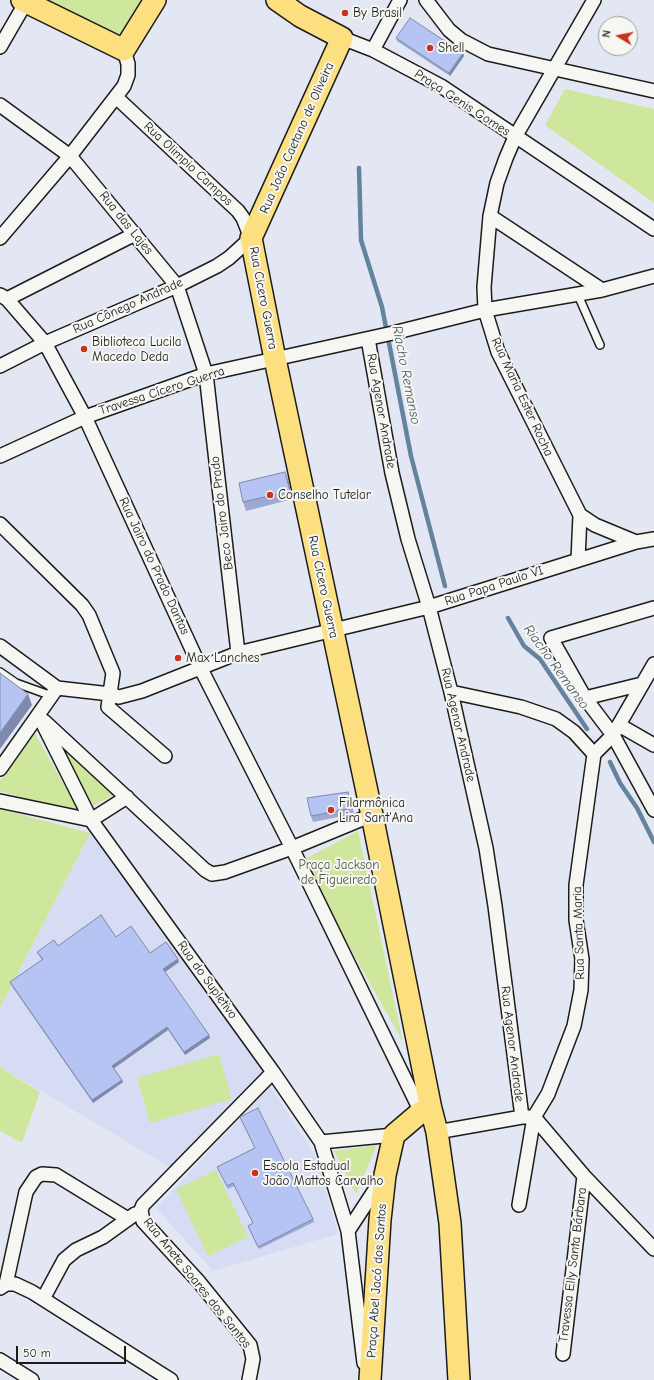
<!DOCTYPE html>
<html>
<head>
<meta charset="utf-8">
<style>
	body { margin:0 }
	#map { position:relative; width:654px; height:1380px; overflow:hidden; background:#e3e7f3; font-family:"Comic Neue",sans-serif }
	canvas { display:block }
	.north { position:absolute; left:598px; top:16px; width:40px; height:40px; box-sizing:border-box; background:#f6f6f2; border:1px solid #9f9f9c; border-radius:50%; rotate:280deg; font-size:11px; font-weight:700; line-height:16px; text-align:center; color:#1c1c1c }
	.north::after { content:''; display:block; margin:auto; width:14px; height:18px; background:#c8321e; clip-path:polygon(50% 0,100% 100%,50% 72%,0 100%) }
	.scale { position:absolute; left:16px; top:1346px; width:110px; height:18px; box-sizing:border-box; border:2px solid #1c1c1c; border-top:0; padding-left:5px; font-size:12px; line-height:14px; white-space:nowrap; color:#1c1c1c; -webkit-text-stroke:3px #f6f6f2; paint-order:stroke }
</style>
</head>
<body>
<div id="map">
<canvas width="654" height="1380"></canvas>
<div class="north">N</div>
<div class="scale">50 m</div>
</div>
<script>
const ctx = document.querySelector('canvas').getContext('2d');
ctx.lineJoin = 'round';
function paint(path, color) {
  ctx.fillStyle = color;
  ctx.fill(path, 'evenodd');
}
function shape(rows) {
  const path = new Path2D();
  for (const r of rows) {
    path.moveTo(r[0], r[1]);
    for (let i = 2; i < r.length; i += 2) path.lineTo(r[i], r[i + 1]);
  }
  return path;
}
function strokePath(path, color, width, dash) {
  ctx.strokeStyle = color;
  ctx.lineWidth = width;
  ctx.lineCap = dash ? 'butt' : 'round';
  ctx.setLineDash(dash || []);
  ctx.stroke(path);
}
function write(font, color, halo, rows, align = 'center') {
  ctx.font = font + ' "Comic Neue",sans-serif';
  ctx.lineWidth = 4;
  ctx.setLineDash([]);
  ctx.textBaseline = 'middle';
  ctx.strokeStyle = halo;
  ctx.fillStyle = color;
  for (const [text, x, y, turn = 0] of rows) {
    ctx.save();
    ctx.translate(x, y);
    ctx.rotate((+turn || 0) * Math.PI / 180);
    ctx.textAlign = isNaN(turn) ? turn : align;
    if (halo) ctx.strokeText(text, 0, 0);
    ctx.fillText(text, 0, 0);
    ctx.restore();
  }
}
paint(shape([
	[90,833,263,1070,170,1167,0,1067,0,1008],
	[270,1086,317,1158,338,1234,213,1271,156,1208]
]), '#d6dcf3');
paint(shape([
	[48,0,144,0,124,34,119,37],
	[565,89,654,109,654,203,545,125],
	[34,732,76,806,72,813,0,791,0,781],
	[67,746,115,794,94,806,61,752],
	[0,809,90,833,0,1008],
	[358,831,403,1042,301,861],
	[219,1054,232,1099,150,1123,137,1078],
	[0,1067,40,1092,22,1143,0,1131],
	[377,1145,356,1194,334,1151],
	[216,1170,248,1237,208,1256,176,1189]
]), '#cfe79c');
strokePath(shape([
	[359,168,361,240,382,307,411,456,445,586],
	[508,618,524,646,540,659,587,729],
	[610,762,620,783,637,808,654,842]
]), '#64839c', 4.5);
const lane = shape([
	[578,295,600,345],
	[0,672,16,683,52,696]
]);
const street = shape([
	[426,0,449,30,461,40,488,54,654,91],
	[342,38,373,50,441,86,654,229],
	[0,47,26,2],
	[373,50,400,0],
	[0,105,70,156,177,286,206,374,238,653],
	[490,216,602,290],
	[0,238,70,156,124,86,128,75,128,64,124,50],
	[0,295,7,299,45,343,85,417,200,667,292,848,421,1112],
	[7,299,135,234],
	[368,339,392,473,408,539,429,607,451,692,486,848,495,906,522,1117],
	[0,366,45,343,177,286,217,266,229,258,251,238,243,218,238,211,116,97],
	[0,456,85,417,206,374,393,333,485,310,602,290,654,276],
	[580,515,595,525,636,542],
	[0,524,82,605,89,615,113,673,108,707,165,756],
	[578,560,580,515,498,352,485,310,484,287,490,216,497,183,506,158,515,137,594,0],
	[654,608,551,638,585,698,613,735,654,810],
	[0,646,57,688,110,694,119,697,142,691,238,653,429,607,636,542,654,539],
	[451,692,521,707,556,719,574,732,594,754],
	[585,698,642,684],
	[39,716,91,820,273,1072,321,1142,348,1231,364,1363],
	[44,721,205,870,212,874,225,872,292,848,372,815],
	[619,725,654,745],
	[594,754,613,735,654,664],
	[0,769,57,688],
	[0,801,91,820,127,797],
	[534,1117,584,1176,654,1249],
	[437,1132,522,1117,534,1117,548,1094,574,1026,581,990,582,959,576,920,576,885,594,754],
	[321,1142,394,1135],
	[519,1205,534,1117],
	[348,1231,382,1179],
	[6,1284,26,1192,36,1177,42,1174,56,1175,128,1219],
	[0,1288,6,1284,15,1284,32,1292,171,1380],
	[43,1299,64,1260,76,1250,103,1237,135,1214],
	[563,1354,584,1176],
	[0,1360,32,1380],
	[249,1380,253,1359,250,1345,199,1282,143,1221,141,1210,143,1205,273,1072]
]);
const primary = shape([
	[22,0,124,50,155,0],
	[277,0,300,16,342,38,251,238,275,359,372,815,431,1109],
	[370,1380,380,1220,385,1175,394,1135,421,1112,431,1109,437,1132,450,1223,459,1380]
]);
strokePath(lane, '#1c1c1c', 10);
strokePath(street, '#1c1c1c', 16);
strokePath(primary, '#1c1c1c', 24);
strokePath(lane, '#f6f6f2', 7);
strokePath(street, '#f6f6f2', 13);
strokePath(primary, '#fce080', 21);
paint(shape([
	[396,38,463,53,464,56,450,76,397,41],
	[285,472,288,480,293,499,246,511,243,502],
	[348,792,354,814,313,822,311,816],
	[116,937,150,953,178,959,179,962,165,972,209,1035,210,1038,185,1055,168,1030,114,1068,122,1080,123,1082,93,1103,11,985,10,982,42,960,38,954,37,952,58,946],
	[240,1117,313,1219,314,1222,259,1249,248,1226,253,1223,234,1186,228,1189,217,1167,255,1148]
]), '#9da9d2');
paint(shape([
	[463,53,464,56,450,76,449,73],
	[285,472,288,480,293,499,290,491],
	[28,694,32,705,0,749,0,733],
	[348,792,350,798,354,814,352,808],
	[178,959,179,962,165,972,163,969],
	[167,1027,168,1030,113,1069,112,1066],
	[209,1035,210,1038,185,1055,184,1052],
	[122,1080,123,1082,93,1103,92,1100]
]), '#7f89ab');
const building = shape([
	[410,18,463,53,449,73,396,38,410,18],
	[285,472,290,491,243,502,239,483,285,472],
	[0,673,28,694,0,733,0,673],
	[348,792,352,808,311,816,307,798,348,792],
	[101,915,116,937,131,926,150,953,166,942,178,959,163,969,209,1035,184,1052,167,1027,112,1066,122,1080,92,1100,10,982,43,959,37,952,54,940,58,946,101,915],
	[258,1108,313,1219,258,1247,248,1226,253,1223,233,1183,227,1186,217,1167,255,1148,240,1117,258,1108]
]);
paint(building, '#b6c4f4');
strokePath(building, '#7f89ab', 1);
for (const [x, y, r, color] of [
	[345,13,4,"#c8321e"],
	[430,48,4,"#c8321e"],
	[84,349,4,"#c8321e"],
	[270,495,4,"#c8321e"],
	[178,658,4,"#c8321e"],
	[331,810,4,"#c8321e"],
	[255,1173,4,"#c8321e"]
]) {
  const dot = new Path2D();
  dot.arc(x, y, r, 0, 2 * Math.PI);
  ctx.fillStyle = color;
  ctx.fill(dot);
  strokePath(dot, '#f6f6f2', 1.5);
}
write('13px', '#1c1c1c', '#f6f6f2', [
	["By Brasil",353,13],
	["Shell",438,48],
	["Biblioteca Lucila",92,342],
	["Macedo Deda",92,357],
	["Conselho Tutelar",278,495],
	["Max Lanches",186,658],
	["Filarmônica",339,803],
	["Lira Sant'Ana",339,818],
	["Escola Estadual",263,1166],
	["João Mattos Carvalho",263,1181]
], 'left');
write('13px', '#1c1c1c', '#f6f6f2', [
	["Praça Genis Gomes",462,103,33],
	["Rua João Caetano de Oliveira",297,138,-66],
	["Rua Olimpio Campos",188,164,43],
	["Rua das Lajes",126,223,51],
	["Rua Cicero Guerra",263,298,79],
	["Rua Cônego Andrade",128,306,-24],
	["Travessa Cícero Guerra",162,391,-18],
	["Rua Maria Ester Rocha",522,397,65],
	["Rua Agenor Andrade",381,411,80],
	["Beco Jairo do Prado",222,513,-97],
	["Rua Jairo do Prado Dantas",154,566,65],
	["Rua Papa Paulo VI",494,586,-18],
	["Rua Cícero Guerra",323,587,78],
	["Rua Agenor Andrade",458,725,77],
	["Rua Santa Maria",579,933,-92],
	["Rua do Supletivo",207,980,54],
	["Rua Agenor Andrade",512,1044,83],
	["Travessa Elly Santa Bárbara",573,1265,-83],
	["Praça Abel Jacó dos Santos",377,1281,-86],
	["Rua Anete Soares dos Santos",197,1283,51]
]);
write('13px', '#525942', '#f6f6f2', [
	["Praça Jackson",339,865],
	["de Figueiredo",339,880]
]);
write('italic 14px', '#465867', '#f6f6f2', [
	["Riacho Remanso",406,375,79],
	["Riacho Remanso",556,667,54]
]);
</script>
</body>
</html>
